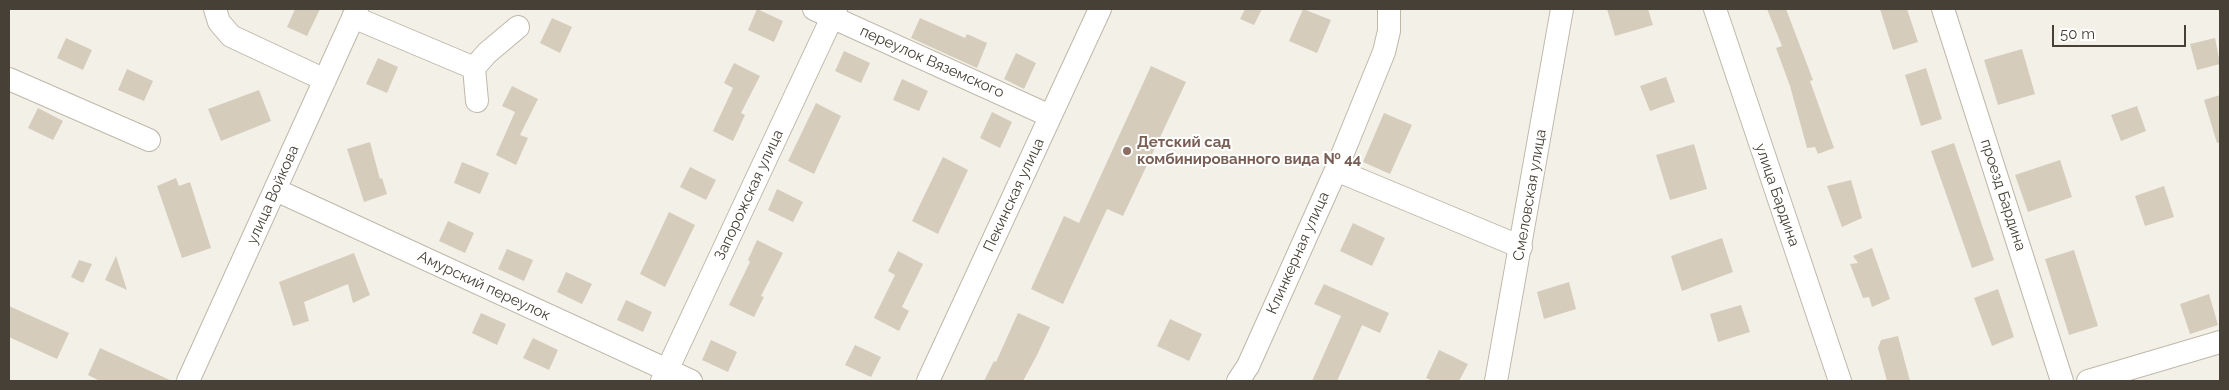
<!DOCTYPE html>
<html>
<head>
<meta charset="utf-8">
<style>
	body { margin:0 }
	#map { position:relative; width:2229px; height:390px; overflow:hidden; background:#f3f0e7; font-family:Raleway,sans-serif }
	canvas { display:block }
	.frame { position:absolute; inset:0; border:10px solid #464036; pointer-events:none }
	.scale { position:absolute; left:2052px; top:25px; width:134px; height:22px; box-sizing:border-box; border:2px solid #464036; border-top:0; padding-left:6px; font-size:15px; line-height:18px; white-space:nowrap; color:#464036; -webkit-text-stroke:4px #fff; paint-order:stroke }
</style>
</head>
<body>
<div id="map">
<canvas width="2229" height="390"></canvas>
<div class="frame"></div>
<div class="scale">50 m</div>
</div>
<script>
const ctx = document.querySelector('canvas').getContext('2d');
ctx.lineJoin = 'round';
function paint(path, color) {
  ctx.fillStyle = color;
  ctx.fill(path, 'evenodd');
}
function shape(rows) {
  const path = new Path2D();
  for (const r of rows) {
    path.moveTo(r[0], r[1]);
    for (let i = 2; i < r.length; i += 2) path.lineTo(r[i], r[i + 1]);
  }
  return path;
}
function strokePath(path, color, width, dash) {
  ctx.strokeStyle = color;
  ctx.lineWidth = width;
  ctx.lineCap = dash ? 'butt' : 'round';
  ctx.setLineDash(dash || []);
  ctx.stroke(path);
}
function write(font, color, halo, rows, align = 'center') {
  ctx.font = font + ' Raleway,sans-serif';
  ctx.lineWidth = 4;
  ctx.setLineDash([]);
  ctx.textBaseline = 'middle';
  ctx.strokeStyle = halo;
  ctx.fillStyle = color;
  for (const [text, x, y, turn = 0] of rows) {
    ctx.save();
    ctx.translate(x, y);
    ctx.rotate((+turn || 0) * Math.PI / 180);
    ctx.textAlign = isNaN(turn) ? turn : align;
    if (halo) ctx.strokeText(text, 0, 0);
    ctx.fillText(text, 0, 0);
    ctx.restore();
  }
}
paint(shape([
	[295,9,320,9,307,36,287,27],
	[757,9,783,21,774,42,748,30],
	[1245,9,1262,9,1254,25,1240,19],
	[1303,9,1331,20,1317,53,1289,41],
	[1607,9,1648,9,1653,25,1615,36],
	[1767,9,1786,9,1813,80,1810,81,1834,148,1818,154,1815,147,1807,148,1790,86,1776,48,1782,46],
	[1880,9,1907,9,1918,42,1893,50],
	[552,18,572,27,560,53,540,43],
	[920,18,965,38,967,34,987,43,977,68,911,38],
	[66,38,92,50,83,70,57,58],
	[2215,38,2220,64,2197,70,2190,44],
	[2022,49,2035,94,1998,105,1984,60],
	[844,51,870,63,861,83,835,71],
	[1016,53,1036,63,1024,89,1004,79],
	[378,58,398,67,387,93,366,84],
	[734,63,760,76,741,113,745,115,733,141,713,131,733,88,724,83],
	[1151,66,1186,82,1123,216,1107,209,1063,304,1031,289,1064,216,1079,223],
	[1926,68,1942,119,1921,126,1905,75],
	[127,69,153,81,144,101,118,90],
	[1666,77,1675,102,1650,111,1640,86],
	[902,79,928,91,919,111,893,100],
	[512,86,538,99,520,135,528,138,516,165,496,155,515,112,502,106],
	[259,90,271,121,221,141,208,109],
	[2220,95,2220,142,2217,143,2204,100],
	[816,103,841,116,814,174,788,161],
	[2137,106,2146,131,2121,141,2111,115],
	[38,108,63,121,53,140,28,128],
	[992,112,1012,122,1000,148,980,138],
	[1384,113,1412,125,1390,174,1363,162],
	[370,142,380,179,382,178,387,194,364,202,347,149],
	[1954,143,1994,260,1972,268,1931,151],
	[1694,144,1707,189,1670,200,1656,155],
	[943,157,968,170,938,234,912,221],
	[2060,160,2072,197,2028,212,2015,175],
	[462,162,489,173,480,194,454,183],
	[690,167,716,180,706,200,680,187],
	[176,178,179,186,190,182,211,248,182,258,157,186],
	[1851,180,1862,218,1842,227,1827,186],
	[2164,186,2174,217,2145,226,2135,196],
	[777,189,803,202,793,222,768,210],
	[669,212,695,225,665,287,640,274],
	[448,221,474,233,465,253,439,241],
	[1353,223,1385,238,1372,266,1340,251],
	[1722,238,1733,272,1682,291,1671,256],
	[757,240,783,253,761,296,764,297,754,317,729,305,750,262,748,260],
	[1872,248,1890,299,1872,307,1869,297,1863,298,1850,264,1858,263,1853,256],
	[507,249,533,260,524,281,498,269],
	[2074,250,2098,326,2069,335,2045,259],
	[898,251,923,264,902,307,909,311,899,331,874,318,895,275,888,271],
	[354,253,370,295,353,303,348,284,304,302,309,321,293,326,279,282],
	[116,256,127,290,105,280],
	[79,260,92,264,83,283,71,277],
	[566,272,592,284,582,304,557,292],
	[1569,282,1576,309,1544,319,1537,292],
	[1324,284,1389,313,1380,333,1362,325,1337,381,1312,381,1341,316,1314,304],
	[1998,289,2014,337,1992,346,1974,298],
	[2209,294,2218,325,2190,334,2180,304],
	[626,300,652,312,643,332,617,320],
	[1741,305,1750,332,1718,342,1710,314],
	[9,306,69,333,57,359,9,337],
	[481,313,506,324,497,345,472,333],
	[1018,313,1050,327,1037,355,1023,381,984,381,994,361,996,362],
	[1170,319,1202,334,1189,361,1157,346],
	[1898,336,1910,381,1887,381,1878,348,1881,340],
	[533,338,558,350,549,370,523,358],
	[711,340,737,352,728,372,702,360],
	[855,345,881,357,871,377,845,365],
	[100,348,172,381,100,381,88,375],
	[1439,350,1468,364,1459,381,1433,381,1426,378]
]), '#d5ccbc');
const minor = shape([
	[215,9,219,22,231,36,325,80],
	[814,9,1050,116],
	[1715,9,1840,381],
	[1943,9,2062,381],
	[353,17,474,68],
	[9,79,149,140],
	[477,101,474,68,487,53,518,27],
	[1336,170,1521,247],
	[276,190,691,381],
	[188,381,357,9],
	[662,381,836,9],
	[928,381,1100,9],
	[1238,381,1248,366,1336,170,1384,52,1389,31,1389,9],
	[1496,381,1562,9],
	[2088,381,2220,342]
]);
strokePath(minor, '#bfb8a9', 24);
strokePath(minor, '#fff', 22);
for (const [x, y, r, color] of [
	[1127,151,5,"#8d6e63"]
]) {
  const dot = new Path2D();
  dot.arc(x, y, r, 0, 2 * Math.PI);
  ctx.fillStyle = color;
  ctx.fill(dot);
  strokePath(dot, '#fff', 2);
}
write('15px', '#464036', '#fff', [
	["переулок Вяземского",932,62,24],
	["улица Войкова",273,195,-66],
	["Запорожская улица",749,195,-65],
	["Пекинская улица",1014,195,-65],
	["Смеловская улица",1530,195,-80],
	["улица Бардина",1777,195,71],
	["проезд Бардина",2003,195,72],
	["Клинкерная улица",1298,253,-66],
	["Амурский переулок",484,286,25]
]);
write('bold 15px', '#785e54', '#fff', [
	["Детский сад",1137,142],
	["комбинированного вида № 44",1137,159]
], 'left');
</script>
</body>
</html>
